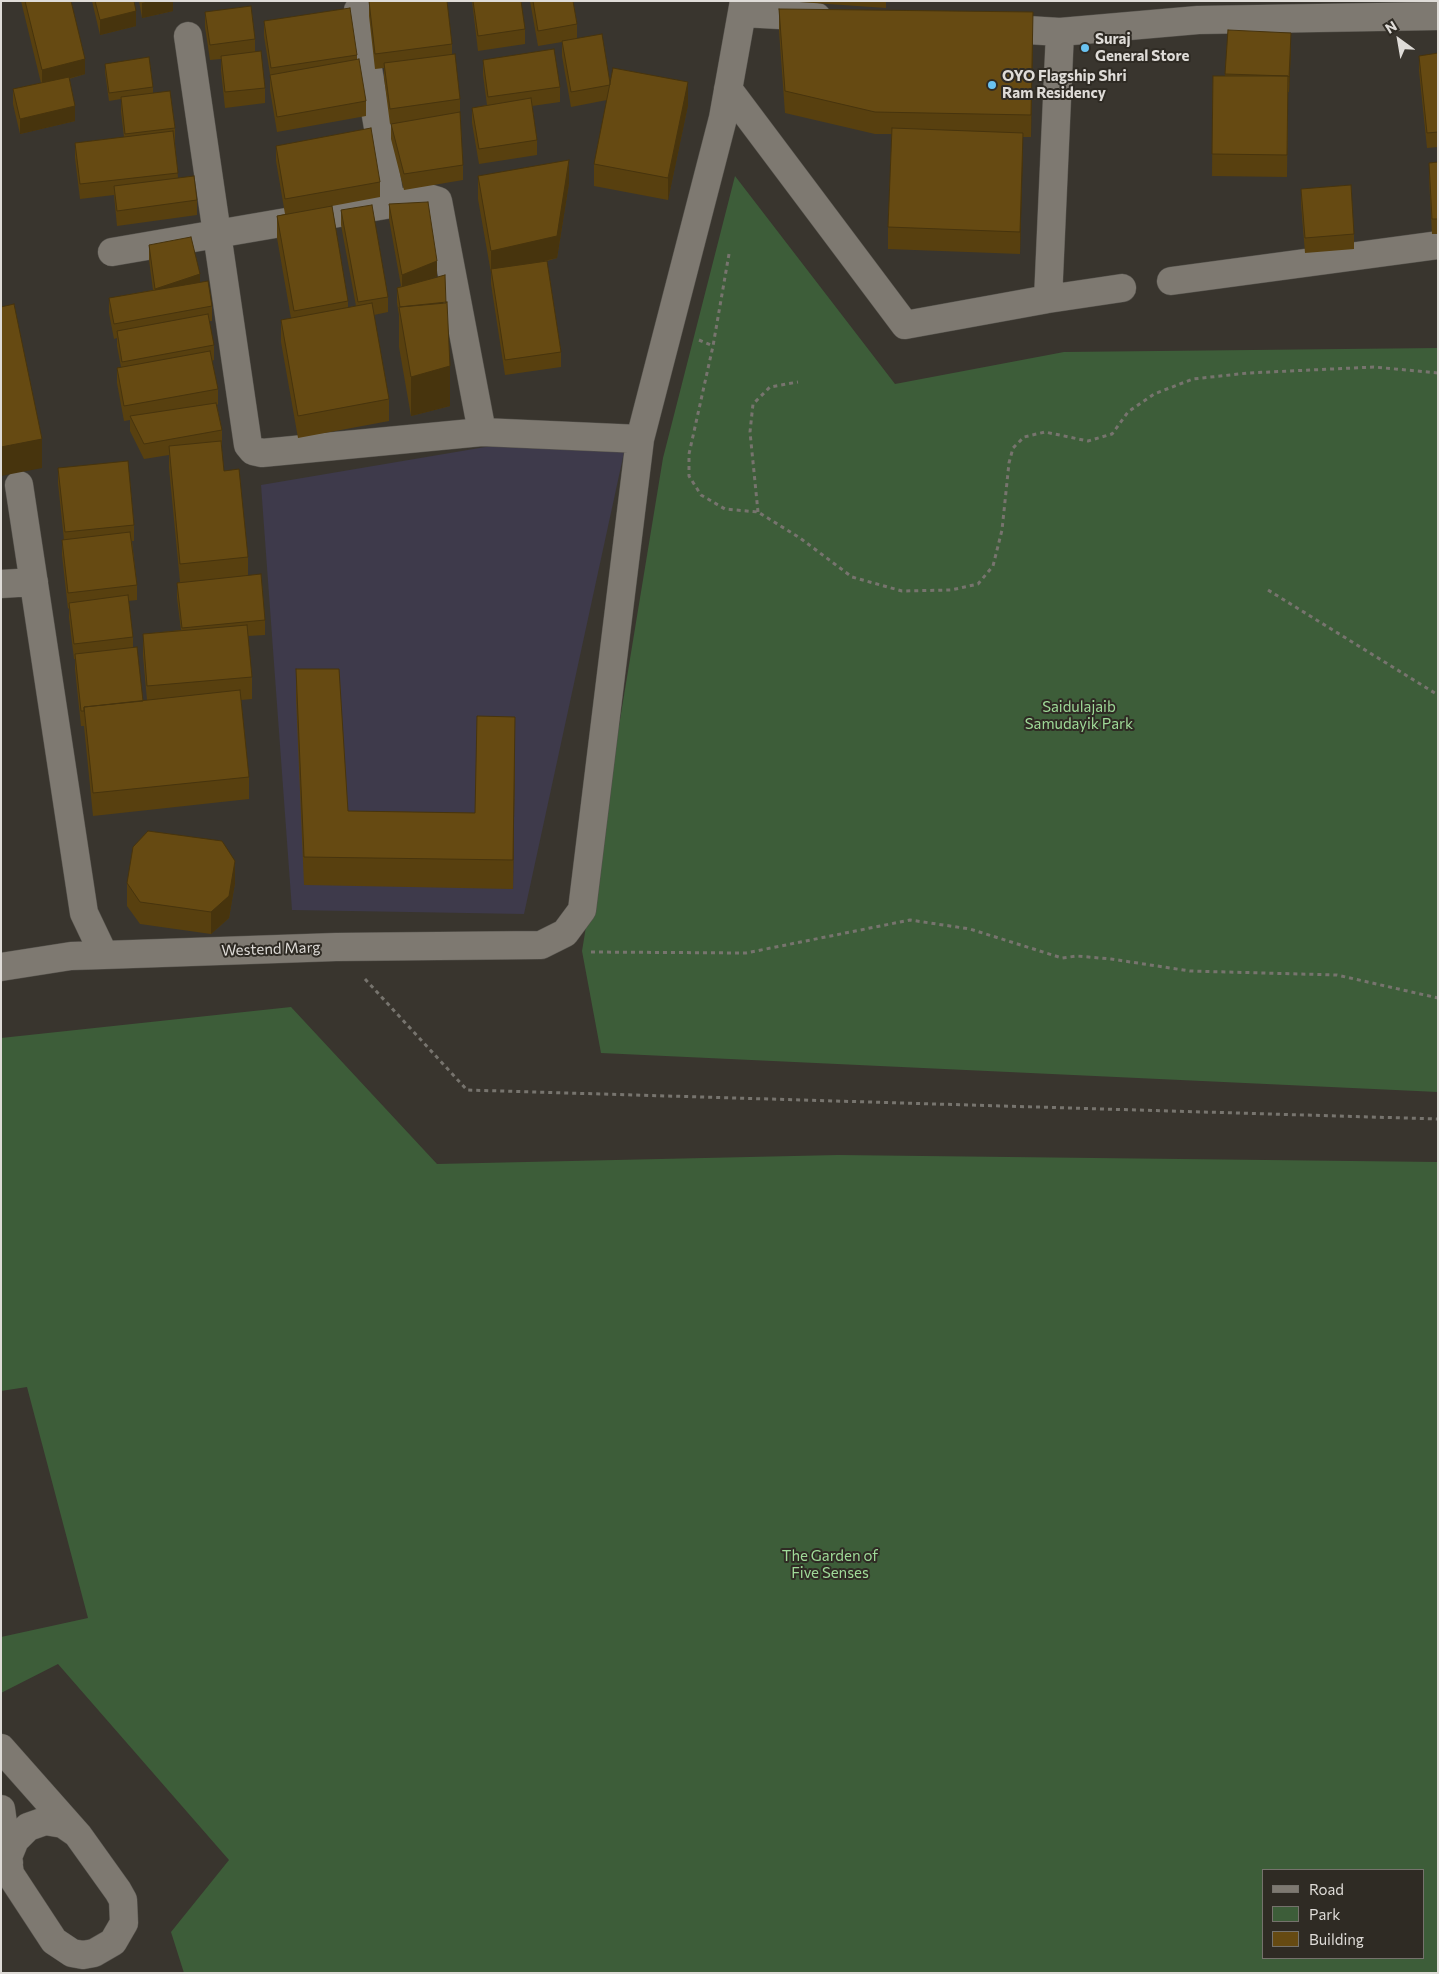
<!DOCTYPE html>
<html>
<head>
<meta charset="utf-8">
<style>
	body { margin:0 }
	#map { position:relative; width:1439px; height:1974px; overflow:hidden; background:#39352e; font-family:Commissioner,sans-serif }
	canvas { display:block }
	.frame { position:absolute; inset:0; border:2px solid #dfdcd8; pointer-events:none }
	.legend { position:absolute; left:1262px; top:1869px; width:162px; height:90px; box-sizing:border-box; background:#2f2b24; border:1px solid #75726c; margin:0; padding:6px 9px; list-style:none; font-size:15px; color:#dfdcd8 }
	.legend li { display:flex; align-items:center; gap:10px; height:25px }
	.legend b { width:25px; border:1px solid #75726c }
	.north { position:absolute; left:1374px; top:15px; width:50px; height:50px; -webkit-text-stroke:4px #2f2b24; paint-order:stroke; rotate:328deg; font-size:14px; font-weight:700; line-height:20px; text-align:center; color:#dfdcd8 }
	.north::after { content:''; display:block; margin:auto; width:18px; height:22px; background:#dfdcd8; clip-path:polygon(50% 0,100% 100%,50% 72%,0 100%) }
</style>
</head>
<body>
<div id="map">
<canvas width="1439" height="1974"></canvas>
<div class="frame"></div>
<ul class="legend">
<li><b style="height:6px;background:#7e7971"></b>Road</li>
<li><b style="height:14px;background:#3d5d39"></b>Park</li>
<li><b style="height:14px;background:#664a12"></b>Building</li>
</ul>
<div class="north">N</div>
</div>
<script>
const ctx = document.querySelector('canvas').getContext('2d');
ctx.lineJoin = 'round';
function paint(path, color) {
  ctx.fillStyle = color;
  ctx.fill(path, 'evenodd');
}
function shape(rows) {
  const path = new Path2D();
  for (const r of rows) {
    path.moveTo(r[0], r[1]);
    for (let i = 2; i < r.length; i += 2) path.lineTo(r[i], r[i + 1]);
  }
  return path;
}
function strokePath(path, color, width, dash) {
  ctx.strokeStyle = color;
  ctx.lineWidth = width;
  ctx.lineCap = dash ? 'butt' : 'round';
  ctx.setLineDash(dash || []);
  ctx.stroke(path);
}
function write(font, color, halo, rows, align = 'center') {
  ctx.font = font + ' Commissioner,sans-serif';
  ctx.lineWidth = 4;
  ctx.setLineDash([]);
  ctx.textBaseline = 'middle';
  ctx.strokeStyle = halo;
  ctx.fillStyle = color;
  for (const [text, x, y, turn = 0] of rows) {
    ctx.save();
    ctx.translate(x, y);
    ctx.rotate((+turn || 0) * Math.PI / 180);
    ctx.textAlign = isNaN(turn) ? turn : align;
    if (halo) ctx.strokeText(text, 0, 0);
    ctx.fillText(text, 0, 0);
    ctx.restore();
  }
}
paint(shape([
	[574,432,625,448,524,914,292,910,261,485]
]), '#3e3a4b');
paint(shape([
	[735,176,895,384,1064,352,1438,348,1438,1092,601,1053,582,951,663,458],
	[291,1007,437,1164,838,1155,1438,1162,1438,1973,184,1973,171,1932,229,1860,58,1664,1,1693,1,1637,88,1618,27,1387,1,1391,1,1038],
	[1263,1870,1423,1870,1423,1958,1263,1958]
]), '#3d5d39');
const minor = shape([
	[358,10,391,204],
	[742,13,817,17],
	[995,28,1060,32,1198,20,1438,16],
	[188,36,248,445,253,451,262,453,482,432,640,439],
	[728,89,905,325,1048,299,1122,288],
	[112,252,391,204,428,198,438,201,482,432],
	[1171,281,1438,245],
	[1048,299,1060,32],
	[19,485,84,913,104,955],
	[1,584,34,582],
	[1,967,71,956,104,955,336,947,541,945,565,933,582,910,640,439,723,118,744,1],
	[1,1748,78,1835,118,1891,123,1900,124,1923,113,1942,94,1953,83,1955,72,1953,54,1941,10,1874,1,1809],
	[9,1863,8,1857,15,1840,28,1827,45,1821,63,1824,76,1833]
]);
strokePath(minor, '#55524c', 29);
strokePath(shape([
	[729,254,713,346,689,454,689,476,701,495,725,509,758,512,800,538,852,577,902,591,951,590,978,584,993,566,1002,530,1009,463,1013,448,1024,437,1045,432,1088,441,1112,434,1128,412,1154,394,1193,379,1248,373,1374,367,1438,373],
	[699,340,713,346],
	[758,512,750,432,753,404,770,387,798,382],
	[1268,590,1438,695],
	[591,952,746,953,910,920,970,929,1062,958,1077,956,1111,959,1190,971,1337,975,1438,998],
	[365,979,467,1090,1438,1119]
]), '#77746e', 3, [4, 4]);
strokePath(minor, '#7e7971', 28);
paint(shape([
	[21,1,71,1,85,74,69,79,75,121,20,134,13,104,13,89,41,83],
	[92,1,134,1,136,26,100,35],
	[139,1,173,1,173,11,142,18],
	[369,1,452,44,452,54,460,99,460,114,463,165,463,180,404,190,391,139,391,124,396,123,390,124,384,78,384,68,375,69,369,16],
	[472,1,521,1,525,29,525,44,478,51],
	[530,1,573,1,577,24,577,38,610,83,688,105,668,200,594,186,594,164,607,100,571,107,562,56,562,42,538,46],
	[785,1,886,1,886,8],
	[779,9,1033,34,1031,137,1023,137,1020,254,888,249,888,227,892,134,875,134,785,113,779,31],
	[205,12,255,39,255,51,265,88,265,103,225,108,221,71,221,59,210,60,205,27],
	[264,21,357,55,357,60,366,101,366,116,277,132,270,90,270,74,264,36],
	[1228,30,1291,48,1289,92,1288,92,1287,177,1212,176,1213,76,1225,76],
	[1438,53,1438,147,1427,148,1419,71,1419,56],
	[483,60,560,87,560,102,532,106,537,140,537,155,479,164,472,123,472,108,487,105,483,75],
	[105,64,153,87,153,93,175,128,175,143,178,178,197,200,197,215,117,226,114,195,80,199,75,158,75,143,124,137,121,112,121,99,109,101,105,72],
	[276,146,380,182,380,197,332,206,348,301,348,308,356,306,341,225,341,210,388,297,388,312,374,315,389,399,389,421,298,438,281,342,281,320,291,318,277,238,277,216,285,214,276,161],
	[1438,162,1438,234,1432,234,1429,178,1429,163],
	[478,176,569,183,557,258,547,261,561,352,561,367,505,375,491,284,491,273,478,199],
	[1301,189,1354,234,1354,249,1305,253,1301,204],
	[389,204,437,276,429,279,450,406,411,416,399,347,399,315,397,303,397,288,401,286,389,219],
	[149,245,200,282,212,306,212,321,209,321,214,345,214,360,212,361,218,389,218,404,217,405,222,430,222,445,221,445,224,471,248,557,248,575,265,620,265,635,248,636,252,677,252,699,241,700,249,777,249,799,93,816,84,726,81,726,75,669,75,659,74,659,69,618,69,608,68,609,62,555,62,540,64,540,58,483,58,468,134,525,134,541,132,541,137,585,137,600,128,601,133,637,133,647,143,701,147,700,143,656,143,634,181,630,177,598,177,583,180,582,169,468,169,455,144,459,130,431,130,420,124,421,117,383,117,368,121,367,117,346,117,338,114,339,109,313,109,298,153,290,149,260],
	[296,669,348,811,475,813,515,745,513,889,304,885,296,697],
	[127,883,235,883,229,918,211,934,140,924,127,906]
]), '#58400f');
paint(shape([
	[149,1,173,1,173,11,142,18,142,3],
	[136,11,136,26,100,35,100,20],
	[1033,12,1033,34,1031,137,1031,115],
	[1291,33,1291,48,1289,92,1289,77],
	[85,59,85,74,42,86,42,70],
	[688,82,688,105,668,200,668,178],
	[75,106,75,121,20,134,20,119],
	[1023,133,1023,155,1020,254,1020,232],
	[569,160,569,183,557,258,491,273,491,269,491,273,491,251],
	[437,261,437,276,402,290,402,275],
	[200,274,200,289,155,304,155,289],
	[450,366,450,406,411,416,411,377],
	[42,439,42,468,1,476,1,447],
	[515,717,515,745,513,889,513,860],
	[235,861,235,883,229,918,211,934,211,912]
]), '#47340d');
const building = shape([
	[25,1,71,1,85,59,42,70,25,1],
	[95,1,134,1,136,11,100,20,95,1],
	[369,1,447,1,452,44,375,54,369,1],
	[473,1,521,1,525,29,478,36,473,1],
	[533,1,573,1,577,24,538,31,533,1],
	[251,6,255,39,210,45,205,12,251,6],
	[350,8,357,55,271,68,264,21,350,8],
	[779,9,1033,12,1031,115,875,112,785,91,779,9],
	[1228,30,1291,33,1289,77,1288,76,1225,74,1228,30],
	[602,34,610,83,610,85,571,92,562,41,602,34],
	[554,49,560,87,488,97,483,60,554,49],
	[261,51,265,88,225,92,221,56,261,51],
	[1438,53,1438,132,1427,133,1419,56,1438,53],
	[455,54,460,99,390,109,384,63,455,54],
	[149,57,153,87,109,93,105,64,149,57],
	[359,59,366,101,277,117,270,75,359,59],
	[613,68,688,82,668,178,594,164,613,68],
	[1213,76,1288,76,1287,155,1212,154,1213,76],
	[69,77,75,106,20,119,13,89,69,77],
	[170,91,175,128,125,134,121,97,170,91],
	[531,98,537,140,479,149,472,108,531,98],
	[460,112,463,165,404,174,391,124,460,112],
	[371,128,380,182,285,199,276,146,371,128],
	[892,128,1023,133,1020,232,888,227,892,128],
	[173,131,178,173,80,184,75,143,173,131],
	[569,160,557,236,491,251,478,176,569,160],
	[1438,162,1438,219,1432,219,1429,163,1438,162],
	[194,176,197,200,117,211,114,186,194,176],
	[1351,185,1354,234,1305,238,1301,189,1351,185],
	[428,202,437,261,402,275,389,204,428,202],
	[372,205,388,297,358,302,341,210,372,205],
	[332,206,348,301,294,311,277,216,332,206],
	[191,237,200,274,155,289,149,245,191,237],
	[547,261,561,352,505,360,491,269,547,261],
	[445,275,446,303,400,307,397,288,445,275],
	[208,281,212,306,114,324,109,298,208,281],
	[447,302,450,366,411,377,399,307,447,302],
	[372,303,389,399,298,416,281,320,372,303],
	[14,304,42,439,1,447,1,307,14,304],
	[208,314,214,345,122,362,117,331,208,314],
	[210,351,218,389,124,406,117,368,210,351],
	[216,403,222,430,144,444,130,416,216,403],
	[221,441,224,471,239,469,248,557,180,564,169,446,221,441],
	[128,461,134,525,65,532,58,468,128,461],
	[130,532,137,585,68,593,62,540,130,532],
	[261,574,265,620,182,628,177,583,261,574],
	[128,595,133,637,74,644,69,603,128,595],
	[247,625,252,677,147,686,143,634,247,625],
	[137,647,143,701,84,707,84,711,81,711,75,654,137,647],
	[296,669,339,669,348,811,475,813,477,716,515,717,513,860,304,857,296,669],
	[240,690,249,777,93,793,84,707,240,690],
	[148,831,222,841,235,861,229,896,211,912,140,902,127,883,133,847,148,831]
]);
paint(building, '#664a12');
strokePath(building, '#47340d', 1);
for (const [x, y, r, color] of [
	[1085,48,5,"#6ac3f1"],
	[992,85,5,"#6ac3f1"]
]) {
  const dot = new Path2D();
  dot.arc(x, y, r, 0, 2 * Math.PI);
  ctx.fillStyle = color;
  ctx.fill(dot);
  strokePath(dot, '#2f2b24', 2);
}
write('bold 15px', '#dfdcd8', '#2f2b24', [
	["Suraj",1095,39],
	["General Store",1095,56],
	["OYO Flagship Shri",1002,76],
	["Ram Residency",1002,93]
], 'left');
write('15px', '#9fda98', '#2f2b24', [
	["Saidulajaib",1079,707],
	["Samudayik Park",1079,724],
	["The Garden of",830,1556],
	["Five Senses",830,1573]
]);
write('15px', '#dfdcd8', '#2f2b24', [
	["Westend Marg",271,949,-2]
]);
</script>
</body>
</html>
